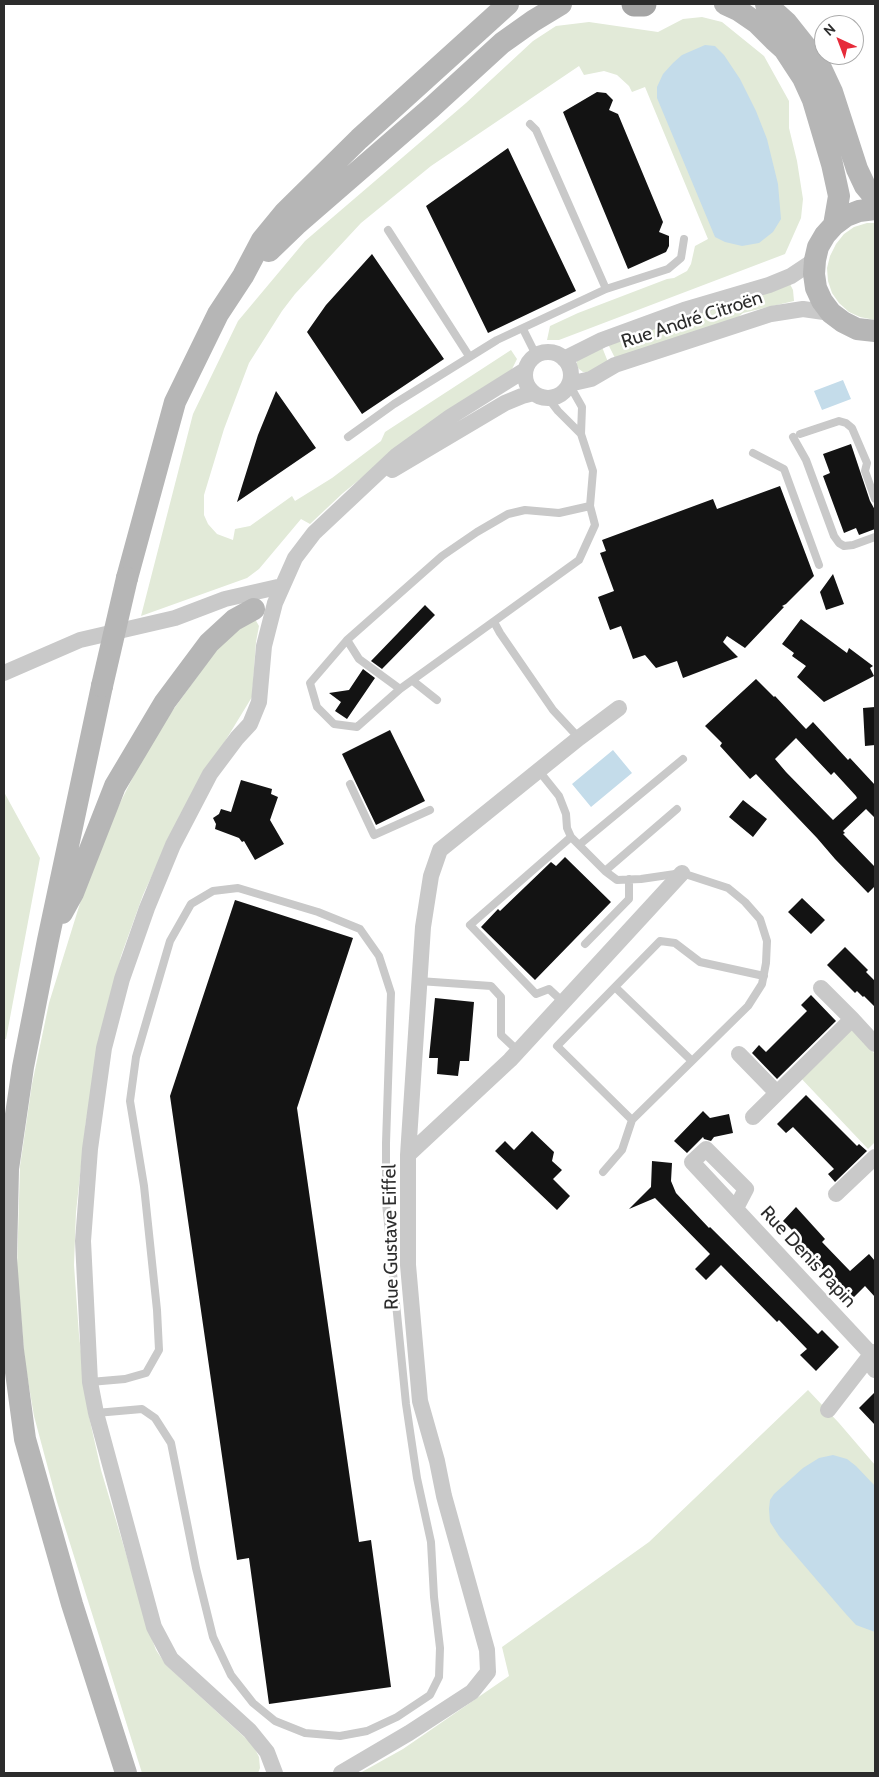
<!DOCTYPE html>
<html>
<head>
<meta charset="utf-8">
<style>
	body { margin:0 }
	#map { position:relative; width:879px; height:1777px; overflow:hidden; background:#fff; font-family:Cabin,sans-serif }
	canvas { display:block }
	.frame { position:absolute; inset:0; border:5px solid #2c2c2c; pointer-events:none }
	.north { position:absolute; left:814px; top:15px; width:50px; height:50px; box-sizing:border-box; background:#fff; border:1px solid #ababab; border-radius:50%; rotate:317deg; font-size:14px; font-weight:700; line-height:20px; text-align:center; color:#2c2c2c }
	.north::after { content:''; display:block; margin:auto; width:18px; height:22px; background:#e62b3a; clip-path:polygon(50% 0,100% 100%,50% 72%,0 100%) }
</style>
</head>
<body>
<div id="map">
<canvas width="879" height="1777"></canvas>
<div class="frame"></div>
<div class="north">N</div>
</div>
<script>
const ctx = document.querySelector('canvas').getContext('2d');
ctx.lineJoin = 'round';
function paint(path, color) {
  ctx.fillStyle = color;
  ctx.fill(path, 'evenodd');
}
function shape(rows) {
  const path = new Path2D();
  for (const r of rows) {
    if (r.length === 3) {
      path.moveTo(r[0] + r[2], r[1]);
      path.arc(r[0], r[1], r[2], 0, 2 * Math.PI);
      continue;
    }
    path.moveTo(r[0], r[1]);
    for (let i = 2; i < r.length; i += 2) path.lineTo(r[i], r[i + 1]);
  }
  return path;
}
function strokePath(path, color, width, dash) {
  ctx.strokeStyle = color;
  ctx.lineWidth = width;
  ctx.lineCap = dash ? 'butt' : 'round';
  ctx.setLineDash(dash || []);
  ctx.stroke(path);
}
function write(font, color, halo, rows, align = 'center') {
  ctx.font = font + ' Cabin,sans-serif';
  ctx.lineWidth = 5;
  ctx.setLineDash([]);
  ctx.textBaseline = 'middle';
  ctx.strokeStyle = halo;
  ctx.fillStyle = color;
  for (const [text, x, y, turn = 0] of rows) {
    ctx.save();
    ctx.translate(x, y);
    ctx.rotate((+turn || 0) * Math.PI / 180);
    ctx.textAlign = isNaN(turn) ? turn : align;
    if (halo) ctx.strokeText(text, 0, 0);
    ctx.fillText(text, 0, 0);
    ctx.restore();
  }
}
paint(shape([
	[702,17,722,22,764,56,789,101,789,128,797,161,803,199,801,218,785,254,559,340,547,340,550,326,578,313,667,279,674,278,687,271,691,264,695,246,708,239,645,87,632,92,629,86,617,75,604,71,584,75,579,66,431,166,361,223,295,294,282,311,249,363,224,429,204,495,204,515,208,524,217,534,233,540,235,529,250,526,292,496,295,501,332,478,381,441,385,432,511,350,517,359,510,373,412,437,343,493,310,524,301,519,259,569,247,578,141,616,193,414,238,321,305,241,466,103,533,41,556,26,589,22,658,32,683,19],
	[867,223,875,223,875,320,860,317,849,312,839,303,832,293,828,281,827,268,830,256,836,244,844,234,854,227],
	[790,284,793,290,794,301,743,313,731,323,615,358,608,344,655,326],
	[602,347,608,362,590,372,583,372,579,369,577,366,577,361],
	[255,619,259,626,256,642,252,697,180,815,143,895,121,956,86,1121,76,1212,74,1265,79,1335,88,1412,101,1470,149,1631,156,1650,166,1665,253,1745,259,1757,260,1768,258,1773,142,1773,57,1502,34,1416,25,1363,17,1268,20,1166,32,1084,49,1003,86,884,112,819,152,739,220,645,242,624],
	[4,792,40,858,6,1039,4,1039],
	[848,1026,875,1054,875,1142,868,1149,798,1075],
	[808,1390,839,1423,875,1465,875,1773,360,1773,403,1749,509,1676,502,1647,649,1542]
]), '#e2ead8');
paint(shape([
	[705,45,715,46,724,55,740,79,756,111,767,139,778,184,781,219,773,232,759,243,742,246,725,242,715,237,657,98,657,87,663,74,673,63,682,55],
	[843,380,851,399,822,410,814,391],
	[613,750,632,773,591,807,572,784],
	[833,1455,847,1459,856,1466,875,1486,875,1632,856,1625,845,1613,779,1536,770,1522,769,1509,770,1500,774,1494,803,1468,819,1458]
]), '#c4dcea');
paint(shape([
	[597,92,606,93,613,100,609,110,618,114,663,222,659,232,669,236,669,246,666,252,628,269,563,112],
	[508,148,576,291,488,333,426,206],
	[372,254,444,359,362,414,307,332,326,305],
	[276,391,316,448,237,502,258,435],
	[851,444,870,501,875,510,875,529,859,535,856,528,844,533,823,476,830,473,823,454],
	[780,486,814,576,786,604,782,606,784,607,745,648,727,636,723,642,738,657,683,678,677,661,656,668,645,655,633,659,621,626,610,630,598,597,614,591,600,553,606,551,602,540,713,499,717,509],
	[833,574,844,604,826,610,820,592],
	[425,605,435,615,382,669,371,661],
	[801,619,847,653,849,648,873,666,870,668,874,676,824,702,797,677,806,666,792,656,794,653,782,644],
	[363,669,375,678,347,719,335,711,341,702,329,693,349,690],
	[756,679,774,697,775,696,806,729,813,722,848,760,850,758,875,785,875,818,866,809,843,831,845,833,843,834,875,867,875,886,868,893,835,859,817,838,756,774,750,779,720,746,722,743,705,726],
	[796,738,831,775,834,772,856,796,857,798,833,820,786,772,775,759],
	[875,707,875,745,865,746,863,708],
	[390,730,425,801,376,825,342,754],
	[241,780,272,789,271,794,278,797,270,820,284,844,255,860,244,841,242,842,239,838,215,829,216,824,213,818,219,814,221,809,231,812],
	[743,800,767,819,753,837,729,817],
	[565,857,611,902,535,980,481,927,498,909,500,911,551,862,556,866],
	[802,898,825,920,811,934,788,912],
	[235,900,353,938,297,1108,359,1542,371,1540,391,1687,269,1704,249,1558,237,1560,170,1096],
	[845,947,868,970,866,972,875,981,875,1007,864,996,863,997,857,991,855,993,827,965],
	[811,995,836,1021,777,1079,752,1053,759,1045,766,1052,807,1011,801,1005],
	[435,998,474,1002,469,1061,460,1061,458,1076,437,1074,438,1058,429,1058],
	[806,1095,857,1146,859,1144,867,1151,835,1182,828,1174,834,1169,793,1127,786,1133,777,1124],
	[703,1111,710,1118,729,1114,733,1133,714,1137,711,1141,704,1139,703,1137,687,1153,674,1141],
	[532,1131,554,1152,552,1161,562,1170,553,1179,570,1196,557,1210,495,1151,505,1141,514,1150],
	[652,1161,672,1163,671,1181,676,1193,709,1228,710,1227,818,1334,822,1330,839,1347,816,1371,800,1355,807,1349,779,1320,777,1322,721,1265,706,1280,695,1269,710,1254,655,1198,629,1209,651,1187],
	[796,1207,825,1239,822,1242,850,1271,869,1254,875,1261,875,1297,865,1286,851,1300,839,1288,840,1286,808,1255,810,1253,798,1241,799,1239,791,1232,792,1230,783,1221],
	[875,1392,875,1425,859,1408]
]), '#131313');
strokePath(shape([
	[530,124,536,130,606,289],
	[388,230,469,356],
	[523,329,536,355],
	[569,384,582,407,581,434,593,471,590,506],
	[548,398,558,411,581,434],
	[800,434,839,421,846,423,852,428,867,463,865,471,875,499],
	[348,437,394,404,497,340,606,289,668,269,681,258,684,239],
	[793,437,806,460,834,536,839,543,844,546,853,545,875,537],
	[753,453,784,469,819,565],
	[590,506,595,525,579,560,400,689,359,659,347,640,442,556,477,532,508,514,525,510,559,513,590,506],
	[494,622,500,633,553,710,579,738],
	[347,640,310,683,317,707,334,724,357,727,400,689],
	[413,681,437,700],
	[539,771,559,796,566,814,567,828,571,837,605,871,617,880,641,879,682,873,728,888,745,902,760,919,767,941,766,963,762,984,748,1006,632,1120,622,1150,603,1172],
	[350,784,374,835,430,810],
	[579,845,683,759],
	[605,871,677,809],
	[585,944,629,899,629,879],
	[419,981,491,986,501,997,501,1035,518,1051],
	[615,987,692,1061],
	[563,1002,549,989,536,994,470,925,571,837],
	[632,1120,557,1046,660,941,675,943,700,962,764,976],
	[90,1382,125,1379,146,1373,159,1350,157,1310,144,1186,130,1101,136,1057,170,941,191,904,213,891,238,888,318,912,360,929,379,956,391,993,386,1143,386,1203,406,1404,417,1478,431,1542,434,1597,440,1648,439,1677,430,1695,397,1717,367,1731,340,1736,305,1733,275,1721,253,1703,231,1675,213,1637,196,1568,171,1443,155,1418,142,1409,96,1413]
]), '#c9c9c9', 8);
strokePath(shape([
	[548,375,23],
	[564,359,602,340,684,310,769,285,791,276,815,260],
	[569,384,591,379,615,365,771,314,803,309,831,313],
	[392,470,505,403,522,396,534,393],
	[4,673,80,640,175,618,225,599,282,586],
	[821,988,852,1019],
	[739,1054,777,1093],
	[753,1117,852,1019,875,1044],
	[408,1155,423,927,431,876,440,850,579,738,619,708],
	[836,1194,875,1157],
	[736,1208,746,1189,706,1149,692,1162,871,1354,870,1363,875,1370],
	[828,1410,873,1352],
	[275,1773,267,1752,250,1731,171,1659,154,1627,96,1413,90,1382,83,1241,90,1149,104,1048,122,979,147,908,173,845,210,774,237,738,250,724,259,702,264,646,275,603,295,558,314,533,396,456,450,417,525,370],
	[341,1773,409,1733,472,1692,488,1672,487,1650,444,1496,437,1461,420,1401,408,1265,408,1155,510,1060,682,873]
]), '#c9c9c9', 16);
strokePath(shape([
	[725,4,738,10,757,23,774,40,784,49,803,78,813,100,832,164,839,196,834,225],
	[766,4,787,23,818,62,832,92,857,169,865,186,875,198],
	[875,209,859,211,846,216,834,225,825,235,818,247,815,260,814,274,816,288,822,301,831,313,843,322,857,329,875,331],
	[269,251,296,225,432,107,502,43,533,21,561,4],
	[127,578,175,402,218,314,243,276,262,240,285,212,359,139,508,4],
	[102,686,48,940,23,1067,8,1169,6,1258,13,1350,25,1439,72,1604,126,1773],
	[62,913,73,893,115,786,165,702,209,643,234,620,254,609]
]), '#b6b6b6', 22);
strokePath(shape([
	[634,4,644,4]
]), '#a4a4a4', 25);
strokePath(shape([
	[102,686,127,578]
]), '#b6b6b6', 22);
write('19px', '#2c2c2c', '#fff', [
	["Rue André Citroën",692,320,-18],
	["Rue Gustave Eiffel",391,1237,-91],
	["Rue Denis Papin",808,1257,47]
]);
</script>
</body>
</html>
